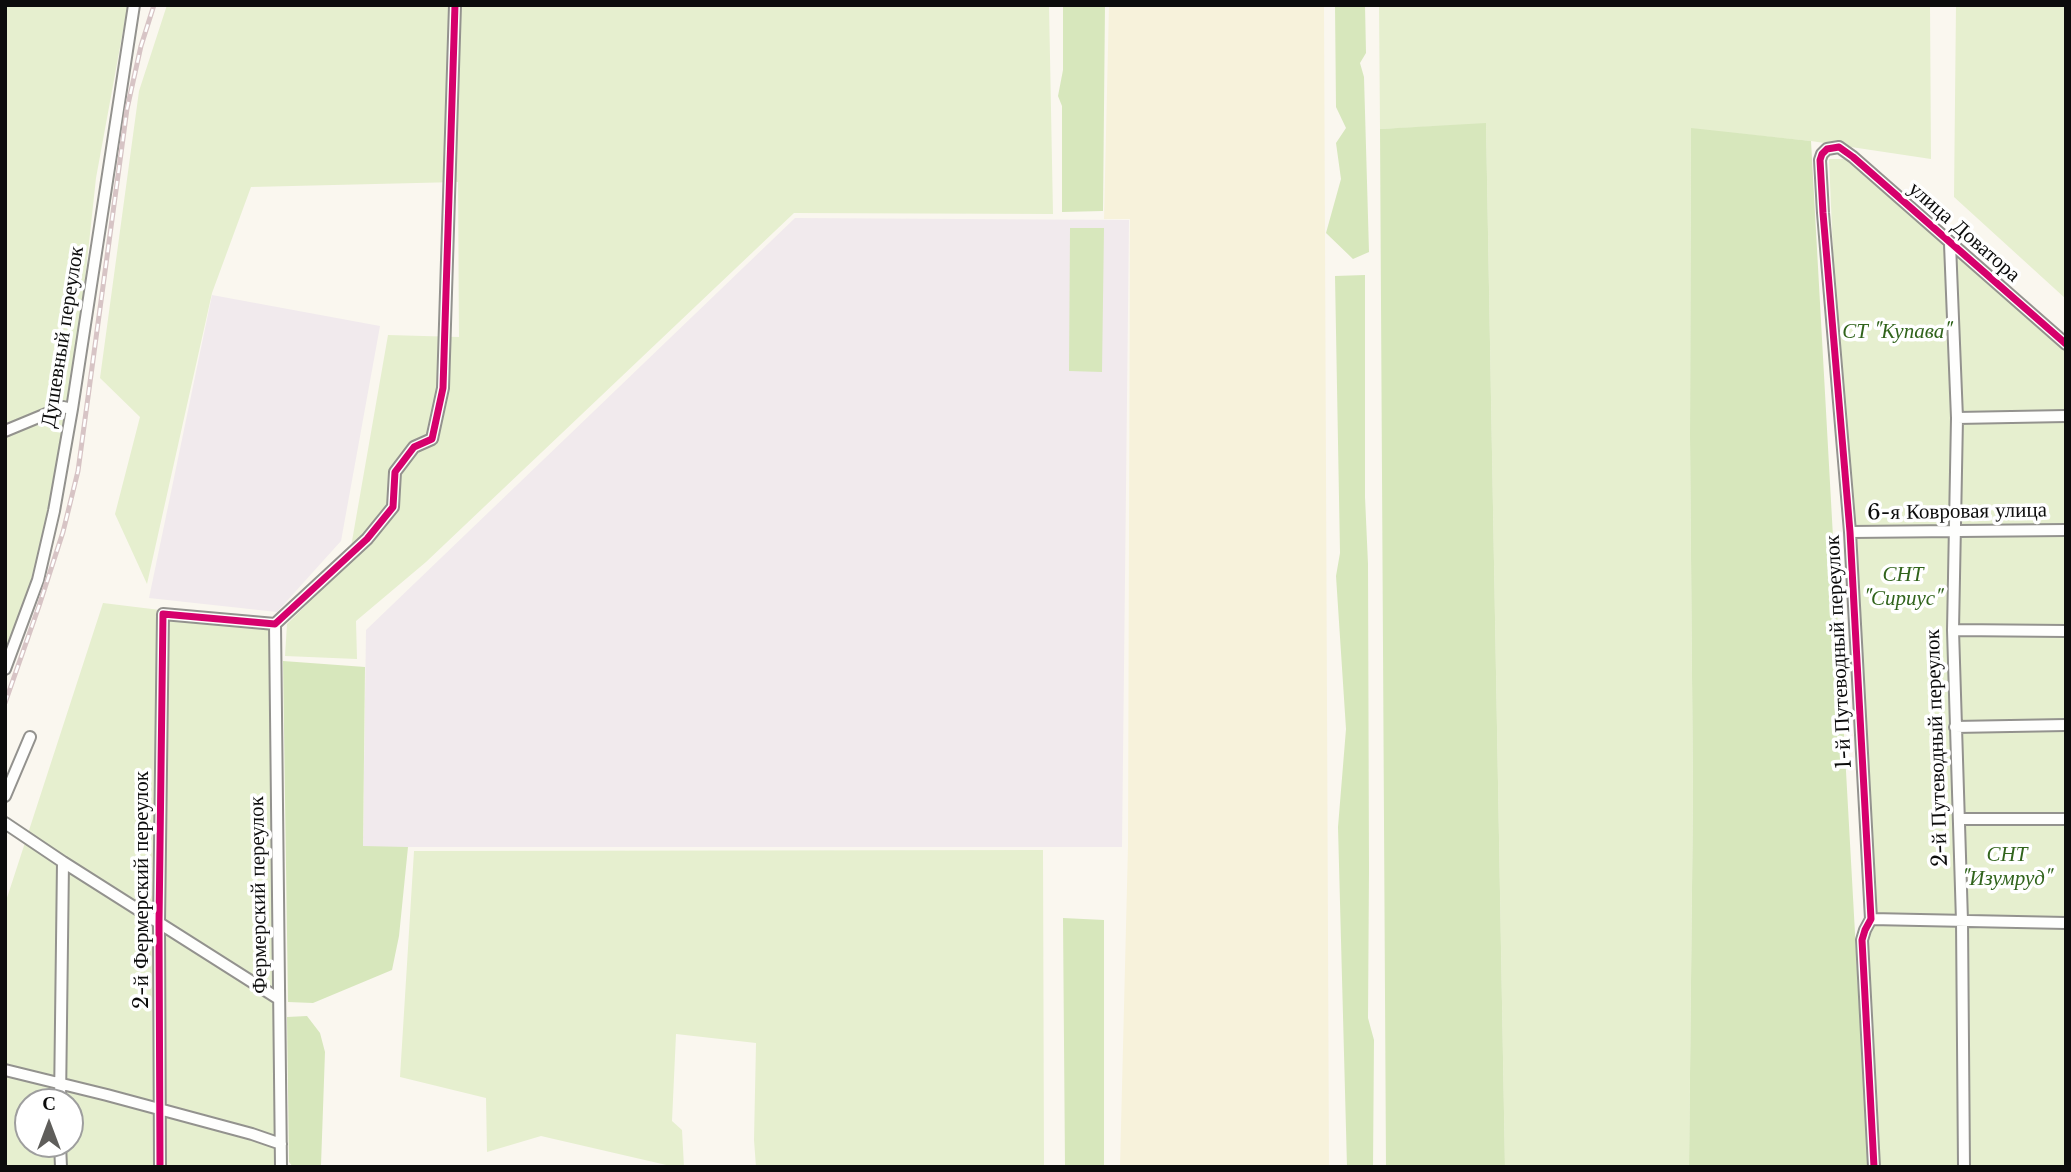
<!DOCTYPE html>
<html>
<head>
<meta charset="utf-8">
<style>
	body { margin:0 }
	#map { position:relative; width:2071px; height:1172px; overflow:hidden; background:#faf7ef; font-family:"Libre Baskerville",serif }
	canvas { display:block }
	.frame { position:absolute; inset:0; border:7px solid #0c0c0c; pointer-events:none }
	.north { position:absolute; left:14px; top:1088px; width:70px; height:70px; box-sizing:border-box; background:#fff; border:2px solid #9e9e9e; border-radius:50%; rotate:0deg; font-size:19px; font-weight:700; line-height:28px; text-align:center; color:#0c0c0c }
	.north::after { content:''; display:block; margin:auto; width:24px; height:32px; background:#5f5e5b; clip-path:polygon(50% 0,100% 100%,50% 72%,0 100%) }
</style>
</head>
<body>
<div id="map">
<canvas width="2071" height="1172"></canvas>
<div class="frame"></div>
<div class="north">С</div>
</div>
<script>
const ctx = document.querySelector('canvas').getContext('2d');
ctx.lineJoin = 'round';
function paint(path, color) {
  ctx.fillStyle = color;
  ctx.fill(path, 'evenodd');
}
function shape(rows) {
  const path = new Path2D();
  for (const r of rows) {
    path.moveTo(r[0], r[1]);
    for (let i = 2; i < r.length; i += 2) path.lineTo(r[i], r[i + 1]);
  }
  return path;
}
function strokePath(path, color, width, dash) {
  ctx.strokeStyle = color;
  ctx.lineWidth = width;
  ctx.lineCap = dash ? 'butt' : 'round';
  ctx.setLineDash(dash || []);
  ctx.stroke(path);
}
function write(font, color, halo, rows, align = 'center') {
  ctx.font = font + ' "Libre Baskerville",serif';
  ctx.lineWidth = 7;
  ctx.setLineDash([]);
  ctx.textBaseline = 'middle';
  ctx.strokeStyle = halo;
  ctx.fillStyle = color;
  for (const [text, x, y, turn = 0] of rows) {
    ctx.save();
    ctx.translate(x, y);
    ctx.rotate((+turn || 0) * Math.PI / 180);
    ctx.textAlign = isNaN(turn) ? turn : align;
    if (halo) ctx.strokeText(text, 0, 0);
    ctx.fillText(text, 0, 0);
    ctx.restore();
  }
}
paint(shape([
	[795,218,1129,220,1122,847,363,847,366,630],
	[212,295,380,326,341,541,277,612,149,598]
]), '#f1eaed');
paint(shape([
	[1109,5,1324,5,1329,1167,1120,1167,1128,846,1130,219,1104,219]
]), '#f7f2db');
paint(shape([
	[5,5,131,5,125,20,96,178,69,429,16,640,5,672],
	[167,5,1049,5,1053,214,794,213,426,562,356,621,357,659,285,656,287,624,348,564,388,335,459,337,458,182,251,187,212,293,147,584,115,514,140,417,100,378,139,91],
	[1379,5,1930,5,1931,159,1811,141,1691,129,1690,437,1693,795,1689,1167,1505,1167,1486,124,1380,129],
	[1956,5,2066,5,2066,299,1954,197],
	[1829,159,1849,159,2066,343,2066,1167,1877,1167,1845,532],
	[103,603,274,624,281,1167,5,1167,5,904],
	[28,1102,70,1102,70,1144,28,1144],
	[1043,850,1044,1167,756,1167,754,1140,756,1043,676,1034,672,1121,682,1130,684,1167,675,1167,541,1136,487,1152,486,1098,400,1077,414,851]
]), '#e6efcf');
paint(shape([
	[1063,5,1105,5,1103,211,1062,212,1062,106,1058,96,1063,70],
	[1335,5,1365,5,1366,53,1360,63,1364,77,1369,252,1353,259,1326,233,1341,179,1336,143,1346,128,1336,107],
	[1486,123,1505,1167,1386,1167,1380,129],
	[1691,128,1811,141,1868,1167,1689,1167,1693,795,1690,437],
	[1070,228,1104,228,1102,372,1069,371],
	[1365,275,1365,497,1368,564,1369,870,1368,1018,1374,1040,1373,1167,1347,1167,1338,827,1346,729,1336,576,1340,553,1335,276],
	[283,661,365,667,363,846,408,847,399,936,392,970,313,1003,288,1002],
	[1063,918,1104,920,1104,1167,1065,1167],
	[307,1016,320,1033,325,1052,321,1165,317,1167,293,1167,289,1162,287,1017]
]), '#d7e7bc');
const minor = shape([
	[1950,244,1957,418,1953,630,1962,921,1964,1167],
	[1957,418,2066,416],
	[5,431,63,407,72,409],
	[1850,532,2066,530],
	[275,624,281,1167],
	[1953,630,2066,631],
	[5,669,38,580,54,511,72,409,134,5],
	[1955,727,2066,725],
	[5,796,30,737],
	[1959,819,2066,819],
	[5,823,63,862,279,999],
	[1871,919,2066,923],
	[5,1070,107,1095,252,1134,281,1144],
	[60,1102,63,862],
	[60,1144,61,1167],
	[160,1167,159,923,163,614,275,624,367,539,393,507,395,472,414,447,432,439,443,388,455,5],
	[1874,1167,1862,940,1865,930,1871,919,1850,532,1823,213,1820,160,1822,154,1827,149,1839,147,1853,157,2066,344]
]);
strokePath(minor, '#93928e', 14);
strokePath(minor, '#fefefd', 10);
const rail = shape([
	[5,703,39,606,63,532,78,471,127,109,141,46,154,5]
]);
strokePath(rail, '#d7c4c5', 5);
strokePath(rail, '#fff', 2.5, [8]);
strokePath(shape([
	[160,1167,159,923,163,614,275,624,367,539,393,507,395,472,414,447,432,439,443,388,455,5],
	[1874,1167,1862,940,1865,930,1871,919,1850,532,1823,213,1820,160,1822,154,1827,149,1839,147,1853,157,2066,344]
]), '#d6006c', 7);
write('21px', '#0c0c0c', '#fff', [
	["улица Доватора",1964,232,41],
	["Душевный переулок",63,337,-81],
	["6-я Ковровая улица",1957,512,-1],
	["1-й Путеводный переулок",1839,652,-93],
	["2-й Путеводный переулок",1937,748,-92],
	["2-й Фермерский переулок",142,890,-90],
	["Фермерский переулок",259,895,-91]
]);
write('italic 21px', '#31641c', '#fff', [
	["СТ \"Купава\"",1897,332],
	["СНТ",1903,575],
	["\"Сириус\"",1903,599],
	["СНТ",2007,855],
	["\"Изумруд\"",2007,879]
]);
</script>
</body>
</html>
